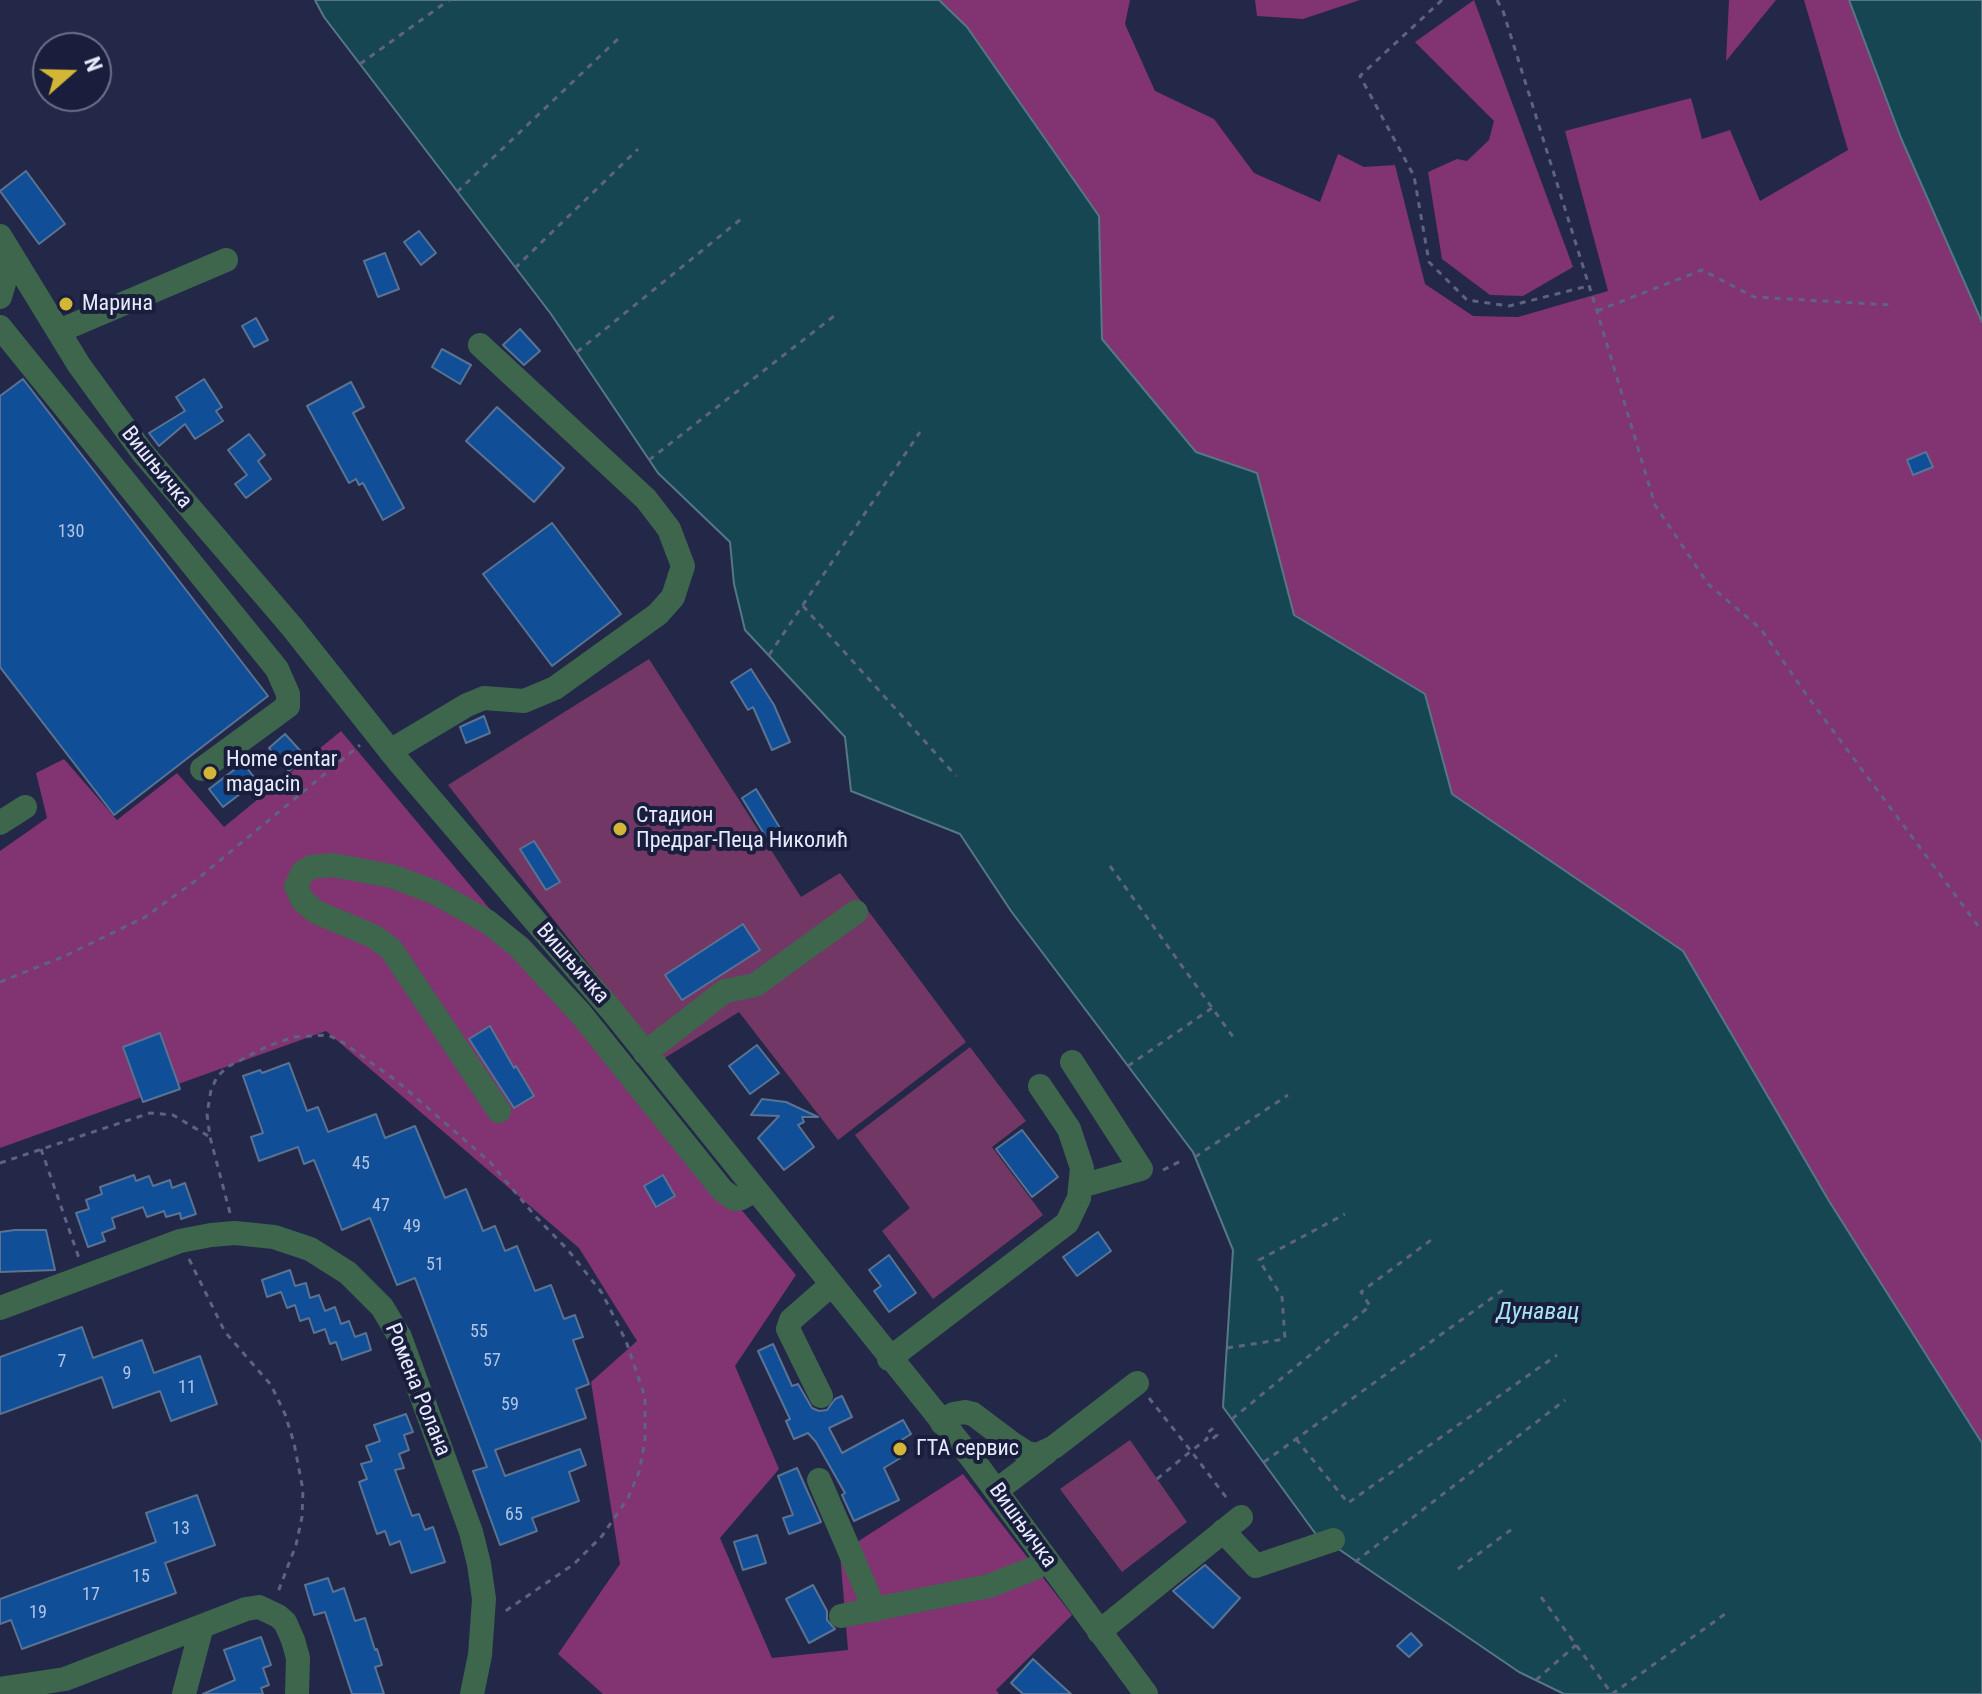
<!DOCTYPE html>
<html>
<head>
<meta charset="utf-8">
<style>
	body { margin:0 }
	#map { position:relative; width:1982px; height:1694px; overflow:hidden; background:#232848; font-family:"Roboto Condensed",sans-serif }
	canvas { display:block }
	.north { position:absolute; left:32px; top:32px; width:80px; height:80px; box-sizing:border-box; background:#1a1e3d; border:2px solid #6c708a; border-radius:50%; rotate:70deg; font-size:22px; font-weight:700; line-height:32px; text-align:center; color:#e7ebfd }
	.north::after { content:''; display:block; margin:auto; width:28px; height:36px; background:#d3b635; clip-path:polygon(50% 0,100% 100%,50% 72%,0 100%) }
</style>
</head>
<body>
<div id="map">
<canvas width="1982" height="1694"></canvas>
<div class="north">N</div>
</div>
<script>
const ctx = document.querySelector('canvas').getContext('2d');
ctx.lineJoin = 'round';
function paint(path, color) {
  ctx.fillStyle = color;
  ctx.fill(path, 'evenodd');
}
function shape(rows) {
  const path = new Path2D();
  for (const r of rows) {
    path.moveTo(r[0], r[1]);
    for (let i = 2; i < r.length; i += 2) path.lineTo(r[i], r[i + 1]);
  }
  return path;
}
function strokePath(path, color, width, dash) {
  ctx.strokeStyle = color;
  ctx.lineWidth = width;
  ctx.lineCap = dash ? 'butt' : 'round';
  ctx.setLineDash(dash || []);
  ctx.stroke(path);
}
function write(font, color, halo, rows, align = 'center') {
  ctx.font = font + ' "Roboto Condensed",sans-serif';
  ctx.lineWidth = 8;
  ctx.setLineDash([]);
  ctx.textBaseline = 'middle';
  ctx.strokeStyle = halo;
  ctx.fillStyle = color;
  for (const [text, x, y, turn = 0] of rows) {
    ctx.save();
    ctx.translate(x, y);
    ctx.rotate((+turn || 0) * Math.PI / 180);
    ctx.textAlign = isNaN(turn) ? turn : align;
    if (halo) ctx.strokeText(text, 0, 0);
    ctx.fillText(text, 0, 0);
    ctx.restore();
  }
}
paint(shape([
	[649,659,801,897,840,873,966,1042,838,1140,739,1012,663,1059,448,785],
	[970,1047,1026,1121,992,1147,1043,1215,933,1299,882,1231,910,1208,855,1135],
	[1130,1440,1187,1522,1122,1572,1060,1489]
]), '#733766');
paint(shape([
	[939,0,1130,0,1125,24,1155,91,1214,119,1254,173,1320,202,1338,154,1364,167,1395,165,1425,284,1473,316,1518,317,1608,291,1565,131,1691,98,1702,139,1730,130,1760,201,1848,150,1804,0,1849,0,1901,138,1982,322,1982,1443,1829,1201,1683,951,1452,794,1425,694,1294,615,1257,473,1197,452,1102,339,1098,216,967,27],
	[1255,0,1360,0,1303,19,1257,16],
	[1474,0,1573,267,1523,296,1490,295,1442,259,1428,172,1457,159,1467,161,1489,140,1494,121,1415,42],
	[1729,0,1776,0,1726,61],
	[341,731,796,1275,735,1366,779,1469,720,1538,772,1658,848,1650,840,1553,963,1474,1072,1615,996,1690,999,1694,603,1694,558,1654,620,1564,591,1382,637,1341,579,1248,326,1031,0,1148,0,851,47,818,36,773,64,759,117,820,177,773,224,827]
]), '#813372');
const water = shape([
	[315,0,939,0,967,27,1099,216,1102,339,1196,452,1257,473,1294,615,1425,694,1452,794,1683,951,1829,1201,1982,1443,1982,1694,1564,1694,1519,1672,1315,1533,1223,1407,1233,1250,1193,1152,1011,911,960,834,851,791,845,737,745,630,734,584,730,542,658,473,551,314,324,17,315,0],
	[1849,0,1982,0,1982,322,1901,138,1849,0]
]);
paint(water, '#164651');
strokePath(water, '#557885', 2);
const building = shape([
	[26,171,65,224,39,244,0,191,26,171],
	[419,231,436,253,421,265,404,242,419,231],
	[385,253,399,289,378,297,364,261,385,253],
	[256,318,268,340,254,347,242,326,256,318],
	[520,329,540,351,524,365,503,345,520,329],
	[442,349,471,365,460,384,432,367,442,349],
	[23,379,268,696,114,815,0,667,0,396,23,379],
	[204,379,222,407,216,411,223,421,195,439,185,424,159,446,149,433,185,411,176,397,204,379],
	[351,382,364,407,353,413,404,508,383,520,363,483,359,485,356,479,349,483,307,406,351,382],
	[497,407,564,468,534,502,466,441,497,407],
	[249,434,265,455,258,461,271,479,246,498,235,484,247,475,228,450,249,434],
	[1926,452,1933,467,1913,475,1907,460,1926,452],
	[552,523,621,614,552,666,483,574,552,523],
	[751,669,774,705,790,742,772,750,753,707,748,710,731,682,751,669],
	[484,716,490,733,466,743,460,727,484,716],
	[285,734,305,756,289,771,269,748,285,734],
	[243,763,257,781,223,807,209,789,243,763],
	[756,789,780,828,766,837,742,798,756,789],
	[534,841,560,882,546,890,520,849,534,841],
	[743,924,760,950,682,1000,665,975,743,924],
	[490,1026,514,1068,516,1066,534,1096,514,1108,469,1039,490,1026],
	[160,1033,180,1089,143,1102,123,1047,160,1033],
	[757,1045,779,1073,750,1094,729,1066,757,1045],
	[289,1063,307,1111,318,1107,328,1132,376,1114,385,1138,415,1126,445,1198,466,1189,483,1231,495,1226,505,1251,517,1246,535,1291,551,1285,564,1319,575,1315,583,1337,573,1340,589,1384,576,1389,586,1418,495,1450,505,1476,580,1449,586,1465,569,1472,579,1501,532,1518,537,1531,500,1545,473,1471,487,1467,415,1278,397,1285,370,1218,342,1230,314,1160,304,1164,298,1147,259,1161,251,1137,263,1133,243,1076,260,1070,262,1073,289,1063],
	[762,1099,786,1102,818,1117,802,1117,804,1122,798,1125,814,1147,784,1170,758,1138,779,1116,751,1115,762,1099],
	[1022,1130,1058,1177,1032,1197,996,1149,1022,1130],
	[134,1175,136,1181,149,1176,153,1186,170,1180,172,1188,185,1183,196,1214,181,1219,180,1213,166,1217,164,1211,147,1217,143,1207,112,1218,115,1228,102,1233,105,1241,88,1247,76,1213,89,1209,86,1200,102,1194,100,1187,134,1175],
	[663,1175,675,1196,656,1207,644,1186,663,1175],
	[15,1230,46,1230,55,1270,0,1272,0,1232,15,1230],
	[1098,1232,1111,1251,1077,1276,1063,1257,1098,1232],
	[889,1255,916,1293,889,1312,874,1291,881,1286,869,1270,889,1255],
	[290,1270,295,1286,306,1283,310,1298,319,1295,325,1311,335,1307,341,1324,349,1321,355,1337,366,1333,371,1350,342,1360,336,1342,330,1344,325,1329,314,1333,309,1318,300,1321,295,1305,287,1308,281,1292,267,1297,262,1280,290,1270],
	[82,1327,93,1358,142,1340,154,1373,200,1356,217,1404,171,1421,160,1391,113,1408,102,1377,0,1414,0,1357,82,1327],
	[773,1344,792,1386,798,1384,812,1408,819,1411,827,1410,835,1399,842,1396,852,1417,829,1428,842,1453,903,1420,911,1434,900,1441,907,1454,884,1468,899,1500,854,1521,842,1495,845,1493,816,1442,808,1433,794,1439,786,1421,790,1419,758,1351,773,1344],
	[406,1414,413,1432,404,1435,409,1450,399,1454,404,1468,395,1470,412,1516,419,1514,425,1530,433,1527,445,1562,411,1573,400,1541,390,1545,385,1531,377,1534,359,1482,367,1479,361,1464,372,1461,366,1446,380,1441,374,1425,406,1414],
	[797,1468,821,1522,789,1534,783,1518,793,1515,778,1476,797,1468],
	[197,1495,215,1545,165,1563,176,1593,22,1649,11,1620,0,1624,0,1599,156,1542,146,1513,197,1495],
	[757,1535,766,1563,743,1570,734,1542,757,1535],
	[1205,1565,1240,1598,1213,1628,1173,1591,1205,1565],
	[328,1578,333,1592,344,1588,355,1621,365,1618,375,1650,377,1649,382,1665,375,1667,384,1694,352,1694,325,1612,314,1615,305,1585,328,1578],
	[813,1585,827,1611,827,1620,835,1629,809,1643,786,1599,813,1585],
	[1411,1633,1422,1645,1409,1657,1397,1646,1411,1633],
	[261,1637,271,1665,263,1668,269,1685,261,1688,263,1694,203,1694,235,1680,224,1650,261,1637],
	[1033,1659,1049,1674,1071,1694,1023,1694,1011,1683,1033,1659]
]);
paint(building, '#104f98');
strokePath(building, '#5a7393', 2);
strokePath(shape([
	[1442,0,1360,76,1414,176,1429,262,1467,300,1509,306,1588,286],
	[1497,0,1503,11,1597,311,1655,505,1708,584,1761,629,1808,697,1982,931],
	[360,64,449,0],
	[457,192,621,36],
	[515,268,638,149],
	[1597,311,1702,270,1754,297,1891,305],
	[577,352,741,219],
	[649,460,834,316],
	[803,606,956,776],
	[769,655,920,432],
	[1110,866,1236,1041],
	[0,982,65,956,145,917,195,881,360,745],
	[1128,1066,1212,1008],
	[41,1149,79,1258],
	[1195,1157,1288,1095],
	[0,1163,150,1113,173,1115,210,1137],
	[1163,1170,1181,1161],
	[230,1213,210,1137,207,1114,211,1090,217,1077,227,1067,268,1046,294,1037,328,1035,344,1043,398,1082,490,1162,536,1217,568,1250,602,1293,626,1341,645,1397,645,1441,639,1472,628,1498,602,1536,574,1564,504,1612],
	[189,1259,225,1332,271,1385,285,1414,294,1443,303,1490,302,1517,296,1545,278,1592],
	[1227,1348,1285,1339,1282,1297,1259,1260,1345,1214],
	[1149,1398,1191,1451,1207,1439,1206,1434,1212,1429,1217,1435,1210,1441,1207,1439],
	[1232,1419,1370,1306,1361,1292,1435,1237],
	[1296,1439,1348,1503,1557,1355],
	[1264,1462,1503,1290],
	[1157,1479,1191,1451,1229,1501],
	[1355,1562,1565,1400],
	[1458,1569,1512,1529],
	[1541,1597,1612,1694],
	[1536,1680,1576,1645],
	[1612,1694,1728,1612]
]), '#5e637f', 3, [6, 6]);
strokePath(shape([
	[0,236,79,365,143,453,292,627,399,762,613,1012,974,1461,1146,1694],
	[0,297,12,256],
	[0,327,277,669,288,694,288,706,202,769],
	[59,331,226,260],
	[390,751,467,705,484,698,524,701,555,688,658,614,673,597,683,566,669,529,646,499,480,345],
	[0,823,25,807],
	[645,1053,725,991,755,985,856,912],
	[1072,1062,1141,1169,1081,1186],
	[499,1111,391,949,373,936,316,912,303,901,296,886,303,872,311,867,333,865,391,876,434,892,488,922,519,947,580,1013,722,1190,734,1199,741,1198,755,1190],
	[0,1308,180,1241,211,1235,235,1233,274,1237,310,1249,348,1273,382,1307,400,1337,471,1532,479,1564,484,1599,480,1655,472,1694],
	[889,1359,1067,1223,1079,1198,1082,1168,1069,1129,1040,1086],
	[821,1396,788,1329,791,1320,831,1285],
	[942,1423,953,1414,965,1412,973,1414,1013,1444,1027,1453,1037,1455,1054,1447,1137,1383],
	[819,1480,875,1610],
	[996,1491,1047,1452],
	[1223,1531,1256,1566,1333,1540],
	[841,1616,989,1586,1035,1568,1047,1560],
	[1099,1632,1241,1517],
	[0,1689,65,1679,246,1609,259,1607,278,1616,285,1622,293,1640,298,1658,297,1694],
	[184,1694,202,1626]
]), '#3e664d', 24);
for (const [x, y, r, color] of [
	[66,304,8,"#d3b635"],
	[210,773,8,"#d3b635"],
	[620,829,8,"#d3b635"],
	[900,1449,8,"#d3b635"]
]) {
  const dot = new Path2D();
  dot.arc(x, y, r, 0, 2 * Math.PI);
  ctx.fillStyle = color;
  ctx.fill(dot);
  strokePath(dot, '#1a1e3d', 3);
}
write('18px', '#b1c4e4', null, [
	["130",71,532],
	["45",361,1164],
	["47",381,1206],
	["49",412,1227],
	["51",435,1265],
	["55",479,1332],
	["57",492,1361],
	["7",62,1362],
	["9",127,1374],
	["11",187,1388],
	["59",510,1405],
	["65",514,1515],
	["13",181,1529],
	["15",141,1577],
	["17",91,1595],
	["19",38,1613]
]);
write('22px', '#e7ebfd', '#1a1e3d', [
	["Марина",82,304],
	["Home centar",226,760],
	["magacin",226,785],
	["Стадион",636,816],
	["Предраг-Пеца Николић",636,841],
	["ГТА сервис",916,1449]
], 'left');
write('22px', '#e7ebfd', '#1a1e3d', [
	["Вишњичка",156,468,51],
	["Вишњичка",572,964,49],
	["Ромена Ролана",417,1390,68],
	["Вишњичка",1022,1526,54]
]);
write('italic 24px', '#a6e3f3', '#1a1e3d', [
	["Дунавац",1538,1313]
]);
</script>
</body>
</html>
